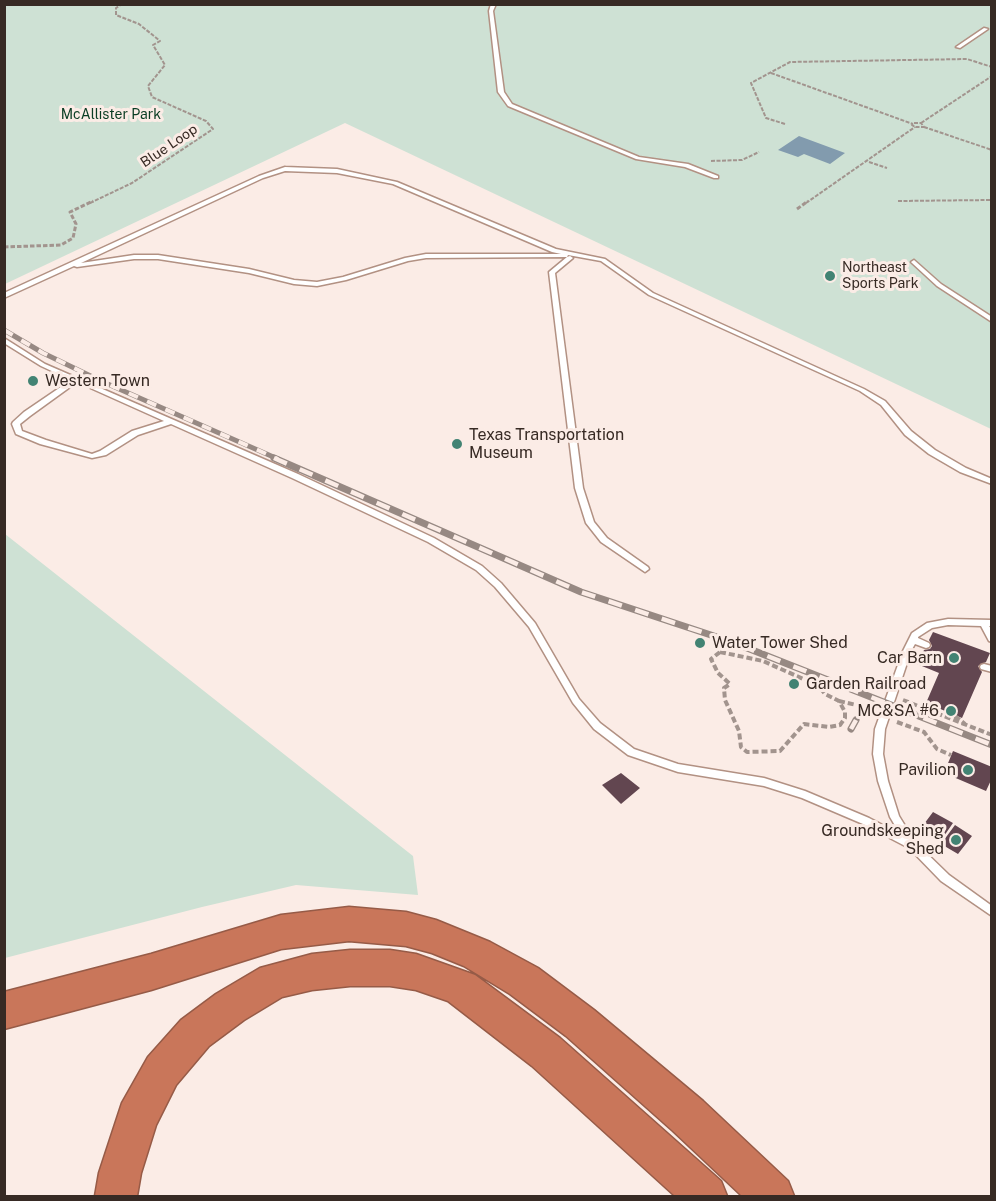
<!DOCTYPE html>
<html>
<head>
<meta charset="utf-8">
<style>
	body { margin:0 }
	#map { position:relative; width:996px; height:1201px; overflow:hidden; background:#fbece6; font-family:"Public Sans",sans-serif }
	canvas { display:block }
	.frame { position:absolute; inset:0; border:6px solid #372a24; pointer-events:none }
</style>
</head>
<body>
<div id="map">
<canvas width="996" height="1201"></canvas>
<div class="frame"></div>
</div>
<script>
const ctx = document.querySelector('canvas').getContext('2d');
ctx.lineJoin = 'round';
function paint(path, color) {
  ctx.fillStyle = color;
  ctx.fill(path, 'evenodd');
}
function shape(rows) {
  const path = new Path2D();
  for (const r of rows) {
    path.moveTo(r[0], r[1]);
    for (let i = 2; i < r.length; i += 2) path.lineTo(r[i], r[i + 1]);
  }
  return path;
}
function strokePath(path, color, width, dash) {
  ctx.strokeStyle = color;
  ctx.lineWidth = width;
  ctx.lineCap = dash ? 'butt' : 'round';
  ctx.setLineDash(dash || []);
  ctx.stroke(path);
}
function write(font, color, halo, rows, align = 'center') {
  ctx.font = font + ' "Public Sans",sans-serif';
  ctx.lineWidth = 6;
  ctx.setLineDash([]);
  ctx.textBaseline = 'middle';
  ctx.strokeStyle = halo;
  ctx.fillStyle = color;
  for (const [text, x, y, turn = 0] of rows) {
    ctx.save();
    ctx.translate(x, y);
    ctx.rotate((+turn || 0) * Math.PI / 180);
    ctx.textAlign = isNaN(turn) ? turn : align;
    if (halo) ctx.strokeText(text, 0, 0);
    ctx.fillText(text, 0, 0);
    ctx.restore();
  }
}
paint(shape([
	[5,5,991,5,991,429,345,123,5,284],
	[5,534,413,856,418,895,296,885,202,907,5,958]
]), '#cee1d4');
paint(shape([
	[799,136,845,153,830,164,804,154,798,157,778,150]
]), '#829bae');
paint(shape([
	[933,632,990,653,986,662,978,666,982,672,962,718,926,703,939,673,917,664,924,650,930,649,932,646,929,640],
	[953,751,992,767,992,778,986,791,944,773],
	[621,773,640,788,621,804,602,785],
	[933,812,953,823,944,836,924,824],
	[955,825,972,836,958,854,941,844]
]), '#624650');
const service = shape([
	[491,4,496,4,493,11,504,92,512,104,639,157,688,164,718,176,718,178,714,178,685,167,636,159,508,106,498,92,489,11,491,4],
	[984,28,988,29,960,48,956,47,984,28],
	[285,167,337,169,397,182,556,249,605,259,653,293,864,389,885,401,911,431,935,450,966,468,992,479,992,484,960,472,929,454,905,435,881,405,860,391,649,295,601,261,568,255,567,257,570,256,573,258,555,273,583,488,594,522,607,538,648,567,649,569,645,572,601,542,586,523,575,488,549,272,567,257,426,258,408,261,346,280,317,286,294,284,249,273,158,259,134,259,77,267,74,266,4,298,4,293,259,176,285,167],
	[285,171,337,173,393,184,552,252,561,254,426,254,405,258,343,277,317,282,294,280,249,269,158,255,134,255,81,263,263,178,285,171],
	[914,260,941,284,992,317,992,322,937,286,912,263,911,262,914,260],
	[4,338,45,364,298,474,434,538,482,566,501,583,535,623,579,699,600,723,634,749,678,764,764,778,805,791,869,818,900,834,890,817,878,781,873,754,875,729,903,651,912,633,927,623,948,619,992,620,992,626,989,626,992,630,992,642,989,641,981,626,948,625,932,628,918,637,918,638,929,643,930,645,929,647,926,648,915,644,911,651,885,729,883,754,888,781,899,816,915,842,949,875,992,906,992,916,941,881,909,848,863,824,802,798,764,786,678,772,628,755,594,729,573,703,529,627,495,587,476,570,428,542,292,478,171,424,138,435,106,455,92,458,40,444,16,434,12,424,13,422,24,412,71,380,41,366,4,343,4,338],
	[77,382,164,421,132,431,100,451,92,454,46,440,22,431,20,424,30,416,77,382],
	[984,664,992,666,992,672,981,669,980,667,981,665,984,664]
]);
const motorway = shape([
	[349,907,406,912,436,920,490,942,538,968,594,1010,703,1101,788,1181,794,1196,742,1196,673,1131,566,1036,510,994,464,966,432,953,406,946,349,941,281,949,151,990,4,1029,4,992,151,954,281,915,349,907],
	[350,950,390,950,416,954,475,975,560,1038,721,1181,727,1196,675,1196,532,1066,448,1001,416,990,390,986,350,986,312,990,282,997,244,1020,209,1046,176,1085,156,1125,141,1173,137,1196,95,1196,99,1173,122,1103,148,1057,181,1020,216,994,260,968,312,954,350,950]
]);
strokePath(service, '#b29183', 3);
strokePath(motorway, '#965b47', 3);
strokePath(shape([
	[771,73,913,124],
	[914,123,921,123,924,127,915,127,912,125,914,123],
	[921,123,992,76],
	[785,124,766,118,751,83,790,62,967,59,992,67],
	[924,127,992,150],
	[711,161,742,160,759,152],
	[869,162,887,168],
	[898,201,992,200],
	[90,203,132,183,213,129,206,121,152,97,148,86,165,65,153,45,160,41,139,24,116,15,116,8,122,4],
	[806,203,915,127]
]), '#a2948e', 2, [4, 1.5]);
strokePath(shape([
	[797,209,808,201],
	[4,247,61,245,73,238,76,224,70,212,93,201]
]), '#a2948e', 3, [4.5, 2]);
strokePath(shape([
	[720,652,763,661,819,686,825,694,839,701,845,712,845,718,840,725,829,727,804,724,780,751,747,752,741,747,739,731,725,700,724,688,730,684,718,673,711,659,720,652],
	[903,700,992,735],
	[839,701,874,709],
	[955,716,965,724],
	[897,722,924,732,937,749,951,755]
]), '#a2948e', 4, [6, 3]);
paint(service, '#fff');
paint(motorway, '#c9765a');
const railFar1 = shape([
	[4,330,43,353,101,381,278,459]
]);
const rail = shape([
	[274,458,581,592,732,642,992,745],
	[851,729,856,720]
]);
strokePath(railFar1, '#978983', 5);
strokePath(rail, '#978983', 7);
strokePath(railFar1, '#fbece6', 4, [10]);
strokePath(rail, '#fbece6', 4.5, [14]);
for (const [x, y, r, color] of [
	[830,276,6,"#428373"],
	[33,381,6,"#428373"],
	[457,444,6,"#428373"],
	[700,643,6,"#428373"],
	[954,658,6,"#428373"],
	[794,684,6,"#428373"],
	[951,711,6,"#428373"],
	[968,770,6,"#428373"],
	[956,840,6,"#428373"]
]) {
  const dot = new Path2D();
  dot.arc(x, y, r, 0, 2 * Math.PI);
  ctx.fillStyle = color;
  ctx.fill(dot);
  strokePath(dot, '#fbece6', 2);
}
write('14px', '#093d23', '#fbece6', [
	["McAllister Park",111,115]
]);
write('14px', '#372a24', '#fbece6', [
	["Blue Loop",169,146,-34]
]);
write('14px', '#372a24', '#fbece6', [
	["Northeast",842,268],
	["Sports Park",842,284]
], 'left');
write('16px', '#372a24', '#fbece6', [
	["Western Town",45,381],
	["Texas Transportation",469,435],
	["Museum",469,453],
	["Water Tower Shed",712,643],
	["Car Barn",942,658,"right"],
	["Garden Railroad",806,684],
	["MC&SA #6",939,711,"right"],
	["Pavilion",956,770,"right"],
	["Groundskeeping",944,831,"right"],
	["Shed",944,849,"right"]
], 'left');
</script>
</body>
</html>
